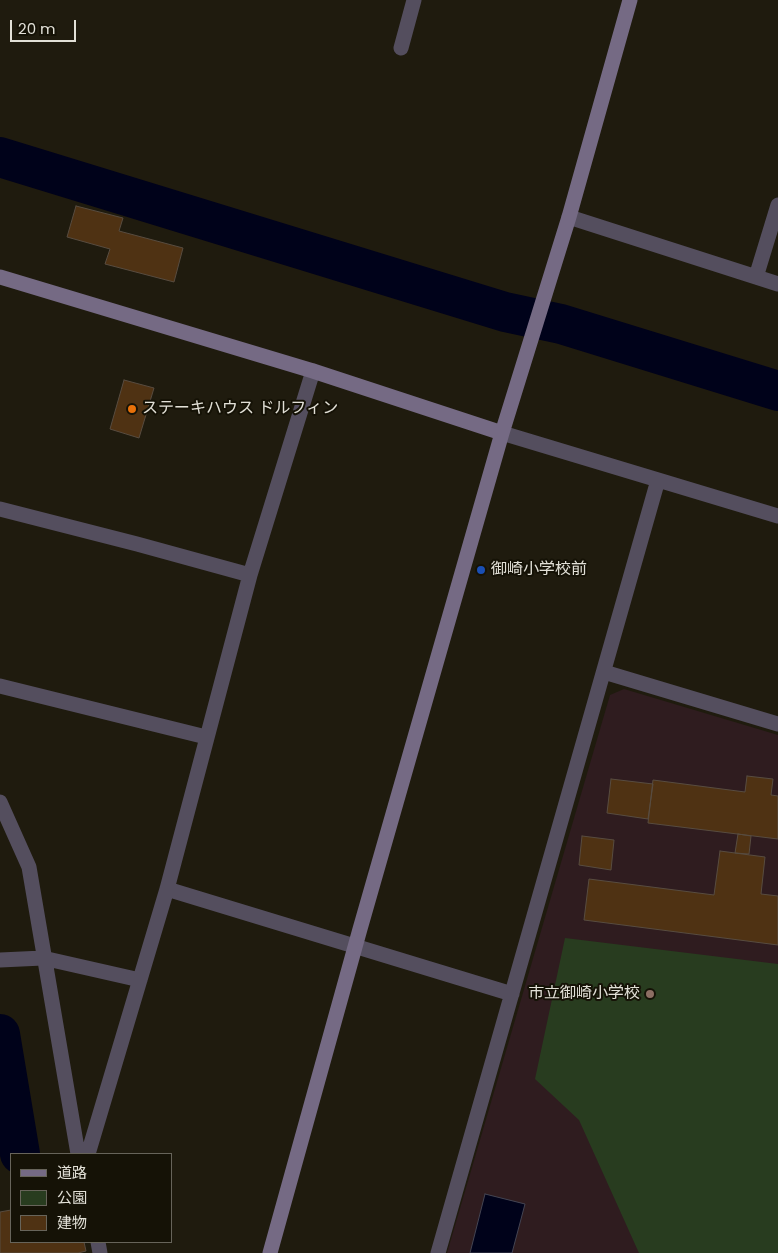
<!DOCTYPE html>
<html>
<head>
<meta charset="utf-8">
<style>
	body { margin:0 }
	#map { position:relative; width:778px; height:1253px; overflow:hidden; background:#1f1b0e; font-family:Poppins,"Noto Sans JP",sans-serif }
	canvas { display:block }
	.legend { position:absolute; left:10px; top:1153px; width:162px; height:90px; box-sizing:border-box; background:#151206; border:1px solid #67645a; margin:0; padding:6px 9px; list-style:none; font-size:15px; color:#e2e0d7 }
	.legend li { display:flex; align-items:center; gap:10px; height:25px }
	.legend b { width:25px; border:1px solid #67645a }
	.scale { position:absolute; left:10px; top:20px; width:66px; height:22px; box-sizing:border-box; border:2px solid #e2e0d7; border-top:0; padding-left:6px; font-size:15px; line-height:18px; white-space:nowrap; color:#e2e0d7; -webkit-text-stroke:4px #151206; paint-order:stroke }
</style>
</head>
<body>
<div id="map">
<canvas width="778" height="1253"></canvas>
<ul class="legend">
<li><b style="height:6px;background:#756a84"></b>道路</li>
<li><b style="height:14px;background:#283c1f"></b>公園</li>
<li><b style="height:14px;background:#4f3213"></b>建物</li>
</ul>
<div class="scale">20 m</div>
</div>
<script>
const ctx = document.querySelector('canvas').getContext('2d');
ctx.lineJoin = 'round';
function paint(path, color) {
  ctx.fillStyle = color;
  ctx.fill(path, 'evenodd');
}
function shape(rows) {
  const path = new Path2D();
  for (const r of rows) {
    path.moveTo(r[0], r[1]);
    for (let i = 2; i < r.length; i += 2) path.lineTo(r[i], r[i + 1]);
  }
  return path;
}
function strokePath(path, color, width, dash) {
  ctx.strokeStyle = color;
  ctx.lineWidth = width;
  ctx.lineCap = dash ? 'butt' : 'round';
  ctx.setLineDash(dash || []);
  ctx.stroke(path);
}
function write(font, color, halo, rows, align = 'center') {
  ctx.font = font + ' Poppins,"Noto Sans JP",sans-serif';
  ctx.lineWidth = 4;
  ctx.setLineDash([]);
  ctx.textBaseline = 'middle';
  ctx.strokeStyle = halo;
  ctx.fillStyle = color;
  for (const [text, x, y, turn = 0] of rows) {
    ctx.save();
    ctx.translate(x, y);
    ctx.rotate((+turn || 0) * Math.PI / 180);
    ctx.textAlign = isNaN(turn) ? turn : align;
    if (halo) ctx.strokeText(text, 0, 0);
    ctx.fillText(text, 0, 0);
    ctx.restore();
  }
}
paint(shape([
	[624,689,778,735,778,1253,447,1253,610,695]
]), '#2f1c1f');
paint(shape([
	[565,938,778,964,778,1253,639,1253,579,1120,535,1079]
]), '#283c1f');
const water = shape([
	[485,1194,525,1204,512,1253,470,1253,485,1194]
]);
paint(water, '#00021a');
strokePath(water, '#444553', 1);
strokePath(shape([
	[0,157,505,312,561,324,778,391],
	[0,1034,20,1154]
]), '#00021a', 40);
const building = shape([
	[76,206,123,218,119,231,183,248,174,282,105,264,110,249,67,237,76,206],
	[124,380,154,388,139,438,110,429,124,380],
	[747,776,773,779,771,795,778,796,778,839,648,823,653,780,745,792,747,776],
	[611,779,653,784,648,819,607,813,611,779],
	[738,834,751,836,749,854,735,853,738,834],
	[582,836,614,840,611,870,579,865,582,836],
	[720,851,765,857,761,894,778,896,778,945,584,920,589,879,714,895,720,851],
	[11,1210,11,1242,84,1242,86,1251,78,1253,0,1253,0,1212,11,1210]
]);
paint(building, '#4f3213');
strokePath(building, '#584c40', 1);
strokePath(shape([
	[401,48,414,0],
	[569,217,778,284],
	[756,277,778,205],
	[502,433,778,516],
	[0,509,137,544,250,575],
	[604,672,778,724],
	[0,686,206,737],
	[0,802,29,867,78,1154],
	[167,889,512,994],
	[0,960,43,958,140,980],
	[88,1154,167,889,250,575,313,371],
	[98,1242,100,1253],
	[438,1253,658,480]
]), '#544e5e', 15);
strokePath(shape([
	[0,277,313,371,502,433],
	[270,1253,360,929,502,433,569,217,630,0]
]), '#756a84', 15);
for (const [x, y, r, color] of [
	[132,409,5,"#e8710a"],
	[481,570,5,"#1a4fb4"],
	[650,994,5,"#8d6e63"]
]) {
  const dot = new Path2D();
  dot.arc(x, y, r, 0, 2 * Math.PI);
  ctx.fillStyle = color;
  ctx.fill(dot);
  strokePath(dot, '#151206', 2);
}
write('16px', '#e2e0d7', '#151206', [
	["ステーキハウス ドルフィン",142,409],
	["御崎小学校前",491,570],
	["市立御崎小学校",640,994,"right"]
], 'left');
</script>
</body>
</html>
